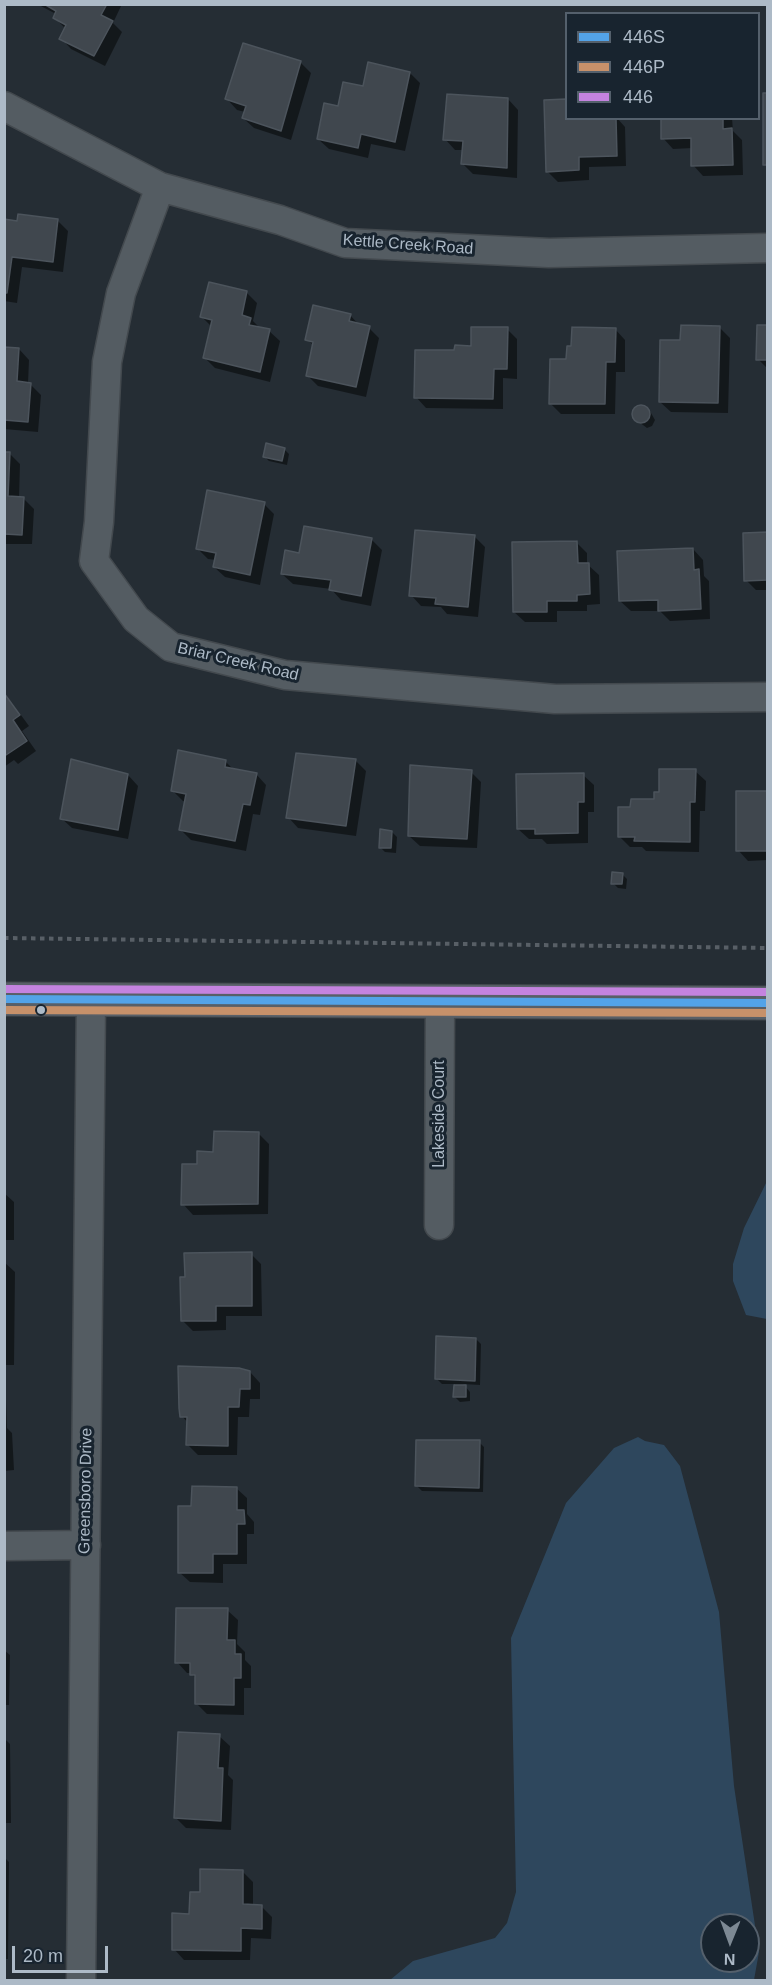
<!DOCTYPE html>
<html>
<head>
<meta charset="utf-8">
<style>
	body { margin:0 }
	#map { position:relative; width:772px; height:1985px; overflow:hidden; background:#252d34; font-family:Helvetica,sans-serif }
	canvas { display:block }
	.frame { position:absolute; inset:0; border:6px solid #adbac7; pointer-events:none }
	.legend { position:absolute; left:565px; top:12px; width:195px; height:108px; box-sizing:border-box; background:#18242f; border:2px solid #54606c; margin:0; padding:8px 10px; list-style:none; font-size:18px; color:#adbac7 }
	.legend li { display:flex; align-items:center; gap:12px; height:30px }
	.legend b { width:30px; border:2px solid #54606c }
	.north { position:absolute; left:700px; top:1913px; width:60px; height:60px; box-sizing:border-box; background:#18242f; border:2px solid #54606c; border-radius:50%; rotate:181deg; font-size:16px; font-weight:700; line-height:24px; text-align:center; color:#adbac7 }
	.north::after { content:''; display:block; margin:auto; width:21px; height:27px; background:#7d8994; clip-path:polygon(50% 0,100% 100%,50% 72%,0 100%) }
	.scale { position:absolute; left:12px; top:1946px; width:96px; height:27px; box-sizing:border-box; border:3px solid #adbac7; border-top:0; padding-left:8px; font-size:18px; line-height:21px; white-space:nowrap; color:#adbac7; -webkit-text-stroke:4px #18242f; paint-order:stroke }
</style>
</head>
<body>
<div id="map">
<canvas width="772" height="1985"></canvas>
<div class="frame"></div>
<ul class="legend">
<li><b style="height:8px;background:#53a3e8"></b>446S</li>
<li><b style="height:8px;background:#c7916a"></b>446P</li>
<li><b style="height:8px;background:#c483df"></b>446</li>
</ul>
<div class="north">N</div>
<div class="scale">20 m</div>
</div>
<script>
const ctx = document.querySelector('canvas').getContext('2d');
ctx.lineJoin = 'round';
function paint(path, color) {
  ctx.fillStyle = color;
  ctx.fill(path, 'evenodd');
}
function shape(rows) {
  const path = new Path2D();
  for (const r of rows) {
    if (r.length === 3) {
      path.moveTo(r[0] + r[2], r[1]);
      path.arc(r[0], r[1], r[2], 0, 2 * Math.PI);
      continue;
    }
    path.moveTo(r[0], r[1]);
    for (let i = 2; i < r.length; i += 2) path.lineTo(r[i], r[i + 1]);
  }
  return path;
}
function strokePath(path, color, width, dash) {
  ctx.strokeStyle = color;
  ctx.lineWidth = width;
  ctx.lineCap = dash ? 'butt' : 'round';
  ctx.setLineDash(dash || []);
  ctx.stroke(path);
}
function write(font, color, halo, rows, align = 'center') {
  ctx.font = font + ' Helvetica,sans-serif';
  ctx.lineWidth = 6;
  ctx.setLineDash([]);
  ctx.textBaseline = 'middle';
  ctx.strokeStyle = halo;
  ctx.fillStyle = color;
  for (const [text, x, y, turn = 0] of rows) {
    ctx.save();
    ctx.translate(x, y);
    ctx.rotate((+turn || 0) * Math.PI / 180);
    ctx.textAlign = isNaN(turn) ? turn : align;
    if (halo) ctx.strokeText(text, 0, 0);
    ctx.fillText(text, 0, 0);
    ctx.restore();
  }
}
paint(shape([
	[767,1181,767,1319,746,1315,733,1281,733,1264,744,1228],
	[638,1437,645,1441,664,1445,680,1466,719,1612,734,1786,759,1952,754,1980,390,1980,413,1961,495,1938,507,1923,516,1892,511,1638,566,1503,614,1448],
	[712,1925,748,1925,748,1961,712,1961]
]), '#2e475d');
paint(shape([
	[37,4,122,4,113,23,122,32,105,66,71,49,61,38,66,29,55,18,56,14],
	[300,62,311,73,291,140,254,128,243,118,245,112,237,110,227,99],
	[410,73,420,83,405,151,371,144,368,158,329,149,318,139,339,108,364,88],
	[508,99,518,110,517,178,473,174,463,164,464,150,455,150,445,139],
	[566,100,566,118,617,118,625,127,626,166,589,167,589,180,558,182,547,171,545,101],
	[662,118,732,118,733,131,742,140,743,175,703,176,693,165,693,148,673,149,663,138],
	[4,221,18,222,58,221,68,231,63,272,22,267,17,303,4,301],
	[247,293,257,303,253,321,260,328,269,331,280,341,270,382,215,368,205,358,212,327,202,317],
	[350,315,360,326,369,328,379,338,366,397,318,386,308,376,314,346,307,339],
	[719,327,730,338,728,413,671,412,660,402,682,342],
	[768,327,768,369,758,359],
	[507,329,517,339,517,379,503,378,503,409,426,408,416,397,456,352,472,347],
	[615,329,625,340,625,372,616,372,615,414,561,414,550,403,568,361],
	[4,348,19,349,29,360,28,384,30,384,41,395,38,432,4,429],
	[640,406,645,407,651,413,655,420,652,426,647,428,635,419,633,413,635,408],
	[284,449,289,454,287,465,269,461,264,456],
	[4,453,9,453,20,464,19,498,23,498,34,509,32,544,4,544],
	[264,504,274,514,260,585,225,577,214,567,216,560,208,559,197,548],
	[768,533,768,590,756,590,746,580],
	[474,536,485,547,478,617,447,614,441,607,421,606,411,595],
	[371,539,382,550,371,606,341,600,331,589,293,584,282,574,300,555],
	[577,543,587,553,587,564,599,575,600,604,587,605,587,611,557,611,557,622,525,622,514,612],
	[693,549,703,560,704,576,709,581,710,619,670,621,660,611,631,611,620,601],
	[4,692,29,726,22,731,36,751,18,764,14,760,4,767],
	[225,761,235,771,256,774,266,785,260,815,253,814,246,851,191,840,181,830,186,802,183,801,172,790],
	[356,761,366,771,356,836,298,828,288,817],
	[695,771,706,781,705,811,700,811,699,852,646,851,642,847,630,847,619,836,632,808,655,801,660,794],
	[471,772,481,782,477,848,420,846,409,836],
	[128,775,138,786,128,839,72,828,61,818],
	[583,775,594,785,594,812,588,812,588,843,547,844,542,839,529,839,518,829],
	[768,793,768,860,748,861,738,850],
	[392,832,397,837,396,853,385,852,380,847],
	[622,874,627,879,626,889,618,888,613,883],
	[258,1133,269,1144,268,1214,193,1215,183,1204,198,1166],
	[4,1193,14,1202,14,1240,4,1240],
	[251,1254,261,1264,262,1316,226,1316,226,1330,193,1331,182,1320],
	[4,1262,15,1272,14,1365,4,1365],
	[476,1339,481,1344,480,1385,463,1384,470,1392,470,1401,460,1402,455,1397,455,1384,442,1384,437,1379],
	[250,1372,260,1383,260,1399,250,1399,249,1417,238,1417,237,1455,198,1455,188,1445,188,1423,182,1416],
	[4,1399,6,1400,7,1428,12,1433,14,1470,4,1471],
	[479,1442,484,1447,483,1492,422,1491,417,1486],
	[236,1488,247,1498,247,1514,254,1522,254,1534,247,1534,247,1564,223,1564,223,1583,190,1582,179,1572,193,1507],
	[227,1610,238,1620,237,1644,245,1652,245,1660,251,1666,251,1688,244,1688,244,1715,207,1714,196,1703,197,1680,191,1673,187,1673,177,1662],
	[4,1650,10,1655,9,1705,4,1705],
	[219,1736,230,1746,228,1775,233,1780,231,1830,186,1828,175,1817],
	[4,1738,10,1744,11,1823,4,1823],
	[4,1857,9,1862,8,1959,4,1959],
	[242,1871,253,1882,253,1906,261,1906,272,1917,271,1939,251,1938,250,1960,184,1960,174,1949,201,1894]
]), '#0007');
const building = shape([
	[44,4,107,4,101,15,113,21,94,56,59,39,66,25,53,18,56,11,44,4],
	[243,43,301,61,281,131,242,118,246,106,225,99,243,43],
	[368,62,410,72,395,142,361,134,358,148,317,139,324,103,338,106,343,82,363,86,368,62],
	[763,93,768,93,768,165,763,165,763,93],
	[447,94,508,98,507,168,461,164,463,141,443,140,447,94],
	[566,99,566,118,616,118,617,156,579,157,579,170,546,172,544,100,566,99],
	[661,118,723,118,723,129,732,128,733,165,691,166,691,138,661,139,661,118],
	[18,214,58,219,53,262,12,257,7,293,4,293,4,219,17,221,18,214],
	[209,282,247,291,242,315,251,318,249,325,270,329,260,372,203,358,212,320,200,317,209,282],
	[313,305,351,314,349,321,370,326,356,387,306,376,313,342,305,340,313,305],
	[681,325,720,326,718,403,659,402,660,340,680,340,681,325],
	[757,325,768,325,768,360,756,360,757,325],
	[471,327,508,327,507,369,494,369,493,399,414,398,415,350,454,350,455,345,471,346,471,327],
	[572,327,616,328,615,362,606,362,605,404,549,404,550,359,566,359,567,346,571,346,572,327],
	[4,347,19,348,17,381,31,383,28,422,4,420,4,347],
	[641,414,9],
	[266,443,285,448,282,461,263,457,266,443],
	[4,452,10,452,8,496,24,497,22,535,4,534,4,452],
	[207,490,265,502,250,575,213,567,216,553,196,549,207,490],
	[304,526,372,538,361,596,329,590,331,580,281,574,285,550,299,553,304,526],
	[415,530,475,535,468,607,435,604,436,598,409,596,415,530],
	[768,532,768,580,744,581,743,533,768,532],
	[577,541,578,563,589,563,590,594,577,595,577,601,547,601,547,612,513,612,512,542,577,541],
	[693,548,694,570,699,569,701,609,658,611,658,600,619,601,617,551,693,548],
	[4,693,20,715,13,720,27,741,6,755,4,752,4,693],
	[178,750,226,760,225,767,257,773,250,805,243,804,235,841,179,830,186,794,171,791,178,750],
	[296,753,356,759,346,826,286,818,296,753],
	[71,759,128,774,118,830,60,819,71,759],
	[410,765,472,770,467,839,408,836,410,765],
	[659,769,696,769,695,802,690,802,690,842,634,841,635,837,618,837,618,807,630,807,631,799,654,799,654,792,659,792,659,769],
	[584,773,584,802,578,802,578,833,535,834,535,829,517,829,516,774,584,773],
	[736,791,768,791,768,851,736,851,736,791],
	[380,829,392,831,391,848,379,848,380,829],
	[612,872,623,873,622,884,611,884,612,872],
	[214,1131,259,1132,258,1204,181,1205,182,1164,197,1164,197,1151,213,1152,214,1131],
	[252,1252,252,1306,216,1306,216,1321,181,1321,180,1277,185,1277,184,1253,252,1252],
	[436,1336,476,1338,475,1381,435,1379,436,1336],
	[178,1366,239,1368,250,1371,250,1389,240,1389,239,1407,228,1407,228,1446,186,1445,187,1417,180,1417,179,1408,178,1366],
	[454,1385,466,1385,466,1397,453,1397,454,1385],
	[416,1440,480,1440,479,1488,415,1486,416,1440],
	[192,1486,237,1487,237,1510,244,1510,245,1524,237,1524,237,1554,213,1554,213,1573,178,1573,178,1506,191,1506,192,1486],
	[176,1608,228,1608,227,1640,235,1640,235,1654,241,1654,241,1678,234,1678,234,1705,195,1704,195,1675,190,1675,190,1663,175,1663,176,1608],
	[178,1732,220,1734,218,1768,223,1768,221,1821,174,1818,178,1732],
	[200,1869,243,1870,243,1904,262,1905,262,1929,241,1928,241,1951,172,1950,172,1913,189,1914,190,1892,200,1892,200,1869]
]);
paint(building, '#40474e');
strokePath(building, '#4c545c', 1.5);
const street = shape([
	[4,106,160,187,280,220,345,243,549,253,768,248],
	[160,187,121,293,107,362,99,522,94,561,136,619,171,647,285,675,555,699,768,697],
	[439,1225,440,1002],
	[4,1546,86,1545],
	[81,1980,91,1001]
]);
const secondary = shape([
	[4,999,768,1003]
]);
strokePath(street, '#43494e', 31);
strokePath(secondary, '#43494e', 35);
strokePath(shape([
	[4,938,768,948]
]), '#585f66', 4, [4.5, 4.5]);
strokePath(street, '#545c62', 28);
strokePath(secondary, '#585f67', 33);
strokePath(shape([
	[4,999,768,1003]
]), '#53a3e8', 8);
strokePath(shape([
	[4,1010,768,1013]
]), '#c7916a', 8);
strokePath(shape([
	[4,989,768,992]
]), '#c483df', 8);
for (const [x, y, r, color] of [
	[41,1010,5,"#adbac7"]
]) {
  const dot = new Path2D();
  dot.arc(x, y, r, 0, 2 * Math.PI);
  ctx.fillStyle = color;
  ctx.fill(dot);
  strokePath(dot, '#18242f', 2);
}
write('16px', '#adbac7', '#18242f', [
	["Kettle Creek Road",408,245,4],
	["Briar Creek Road",238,662,13],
	["Lakeside Court",440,1114,-90],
	["Greensboro Drive",86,1491,-89]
]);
</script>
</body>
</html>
